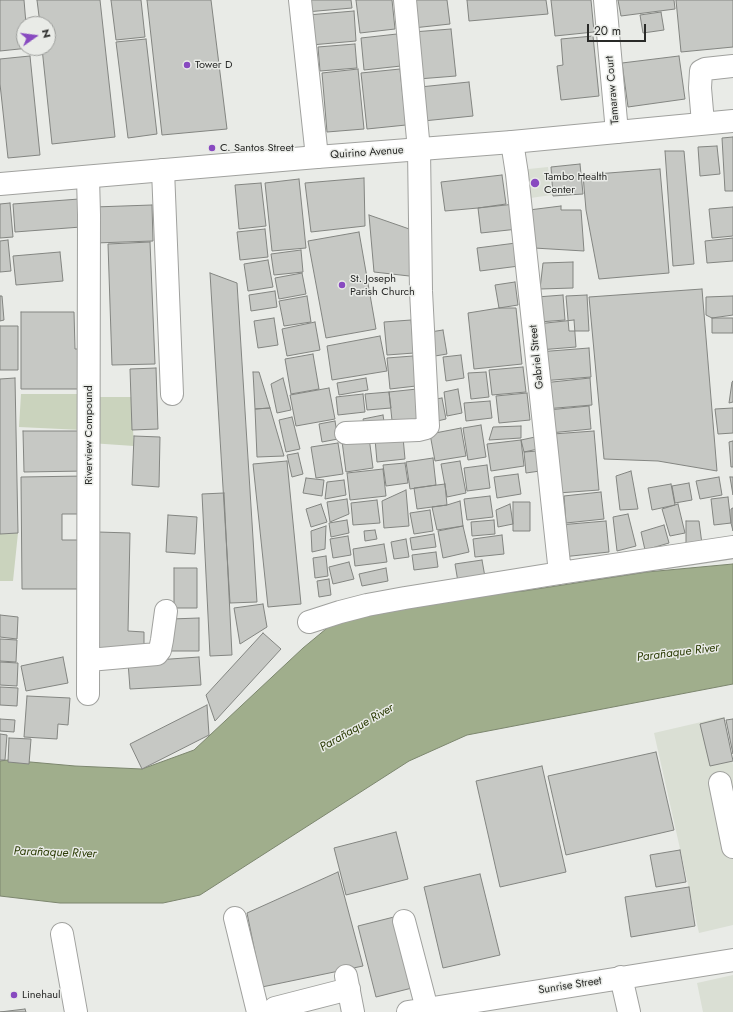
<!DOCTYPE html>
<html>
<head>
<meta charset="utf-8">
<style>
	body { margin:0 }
	#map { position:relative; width:733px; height:1012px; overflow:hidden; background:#e9ebe7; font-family:Jost,sans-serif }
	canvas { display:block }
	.north { position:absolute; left:16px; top:16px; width:40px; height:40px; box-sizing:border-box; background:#e9ebe7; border:1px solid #9c9e9b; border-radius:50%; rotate:76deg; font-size:11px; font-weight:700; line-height:16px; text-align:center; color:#292a28 }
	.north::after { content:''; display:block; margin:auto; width:14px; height:18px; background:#884ac0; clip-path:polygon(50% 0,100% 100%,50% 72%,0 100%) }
	.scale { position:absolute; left:587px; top:24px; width:59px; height:18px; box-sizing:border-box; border:2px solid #292a28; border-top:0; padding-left:5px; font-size:12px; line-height:14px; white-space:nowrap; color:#292a28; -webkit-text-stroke:3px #e9ebe7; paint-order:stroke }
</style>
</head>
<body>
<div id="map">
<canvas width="733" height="1012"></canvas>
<div class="north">N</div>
<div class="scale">20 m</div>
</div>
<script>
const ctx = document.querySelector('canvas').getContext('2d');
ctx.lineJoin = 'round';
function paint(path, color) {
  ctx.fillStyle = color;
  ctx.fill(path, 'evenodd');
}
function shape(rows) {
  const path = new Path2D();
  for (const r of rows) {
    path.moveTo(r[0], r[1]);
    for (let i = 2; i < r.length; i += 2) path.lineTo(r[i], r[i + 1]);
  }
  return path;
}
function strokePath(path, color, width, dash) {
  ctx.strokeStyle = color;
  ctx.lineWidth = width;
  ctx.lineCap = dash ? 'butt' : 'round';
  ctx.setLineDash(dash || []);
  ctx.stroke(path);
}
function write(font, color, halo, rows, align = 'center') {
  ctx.font = font + ' Jost,sans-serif';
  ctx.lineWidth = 3;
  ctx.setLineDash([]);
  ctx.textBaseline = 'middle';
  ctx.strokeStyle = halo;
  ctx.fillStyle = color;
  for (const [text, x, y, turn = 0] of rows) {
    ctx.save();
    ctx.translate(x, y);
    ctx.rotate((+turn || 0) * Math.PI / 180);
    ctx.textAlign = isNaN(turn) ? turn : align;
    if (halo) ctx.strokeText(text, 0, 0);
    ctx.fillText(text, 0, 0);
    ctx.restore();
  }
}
paint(shape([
	[548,167,552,195,523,199,519,170],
	[723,717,733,765,733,925,699,933,654,733],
	[733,975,733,1012,703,1012,697,983]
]), '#dadfd4');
paint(shape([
	[21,394,84,394,82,430,19,427],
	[94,397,131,397,134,446,90,443],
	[18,533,13,581,0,581,0,534]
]), '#cad3bd');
const water = shape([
	[733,564,733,684,467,735,409,761,200,895,163,903,60,903,0,896,0,761,8,760,75,766,142,769,194,750,303,648,338,619,397,604,524,591,647,572,733,564]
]);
paint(water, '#a0ae8c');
strokePath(water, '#7c866e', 1);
const building = shape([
	[0,0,24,0,26,24,24,24,24,48,29,48,0,51,0,0],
	[37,0,100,0,115,137,52,144,42,48,48,48,48,24,40,24,37,0],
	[111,0,141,0,145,37,116,40,111,0],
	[147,0,211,0,227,129,162,135,147,0],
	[306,0,351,0,352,8,306,12,306,0],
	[356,0,392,0,395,29,360,33,356,0],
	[411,0,447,0,450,24,413,28,411,0],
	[467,0,546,0,548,14,469,21,467,0],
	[551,0,591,0,594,32,555,36,551,0],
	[618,0,674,0,675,9,621,16,618,0],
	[676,0,733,0,733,47,681,52,676,0],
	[354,11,356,41,311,45,308,15,354,11],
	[661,12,664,30,643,33,640,15,661,12],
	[451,29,456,76,418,79,413,32,451,29],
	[397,34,401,66,364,70,361,38,397,34],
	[593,36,599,96,561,100,557,66,563,65,561,39,593,36],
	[146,39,157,134,128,138,116,42,146,39],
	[355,44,357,68,320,71,318,47,355,44],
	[30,56,40,155,8,158,0,84,0,59,30,56],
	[679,56,685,99,628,107,622,63,679,56],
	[358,69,364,129,327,132,322,73,358,69],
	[400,69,406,125,367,129,361,73,400,69],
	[469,82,473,116,423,121,420,87,469,82],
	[733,137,733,191,725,191,722,138,733,137],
	[717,146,720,174,700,176,698,147,717,146],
	[665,151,684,151,694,264,673,266,665,151],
	[580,164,583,194,553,196,551,167,580,164],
	[660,169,669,273,599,279,586,210,583,175,660,169],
	[502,175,506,204,478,208,445,211,441,182,502,175],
	[364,178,365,226,311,232,305,183,364,178],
	[299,179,306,248,272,251,265,183,299,179],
	[261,183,266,226,239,229,235,185,261,183],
	[79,199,81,227,15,232,13,204,79,199],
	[10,203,13,237,0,238,0,204,10,203],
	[515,204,518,229,481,233,478,208,515,204],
	[152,205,153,241,95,243,94,207,152,205],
	[561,206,561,210,581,210,584,251,534,248,529,210,561,206],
	[733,207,733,236,712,238,709,209,733,207],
	[369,215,415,231,418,277,374,272,369,215],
	[265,229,268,257,240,260,237,232,265,229],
	[359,232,376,329,326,338,308,241,359,232],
	[733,238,733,261,707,263,705,241,733,238],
	[8,240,11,271,0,272,0,241,8,240],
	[150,242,155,364,112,365,108,244,150,242],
	[516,243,519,266,480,271,477,248,516,243],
	[301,250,303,272,274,275,271,254,301,250],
	[60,252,63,281,16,285,13,256,60,252],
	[268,260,273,287,248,291,244,264,268,260],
	[573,262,573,288,540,289,543,263,573,262],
	[210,273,237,283,257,602,230,603,210,273],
	[302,273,306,294,279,299,275,278,302,273],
	[515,282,518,305,499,308,495,285,515,282],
	[702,289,717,471,658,461,604,459,589,297,702,289],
	[275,291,277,307,251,311,249,295,275,291],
	[563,295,565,320,539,322,537,297,563,295],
	[587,295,589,331,569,331,566,296,587,295],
	[0,296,2,296,4,320,0,321,0,296],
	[307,296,311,322,284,326,279,301,307,296],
	[733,296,733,315,712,318,706,315,706,297,733,296],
	[499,308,516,308,522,364,474,369,468,313,499,308],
	[21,312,74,312,75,349,80,349,80,389,21,389,21,312],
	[274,318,278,345,258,348,254,321,274,318],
	[712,318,733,318,733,333,712,333,712,318],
	[411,320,414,353,387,355,384,322,411,320],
	[574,320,576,347,539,350,537,324,574,320],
	[315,322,320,350,287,356,282,329,315,322],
	[0,326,18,326,18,370,0,370,0,326],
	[443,330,447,354,429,357,424,333,443,330],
	[380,336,387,371,332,380,327,346,380,336],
	[589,348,591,377,541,381,538,352,589,348],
	[313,354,319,389,291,394,285,359,313,354],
	[461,355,464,378,446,381,443,357,461,355],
	[413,356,416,386,390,389,387,358,413,356],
	[523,367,526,392,492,395,489,370,523,367],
	[156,368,158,429,132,430,130,369,156,368],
	[253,372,259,372,270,408,255,409,253,372],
	[486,372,489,397,471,399,468,373,486,372],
	[15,378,18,533,0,534,0,379,15,378],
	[283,378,291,410,277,413,271,384,283,378],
	[366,378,368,390,339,395,337,383,366,378],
	[590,378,592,405,545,409,543,383,590,378],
	[733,381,733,402,729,403,732,382,733,381],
	[329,388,335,419,296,426,290,395,329,388],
	[417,389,421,427,393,430,389,392,417,389],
	[458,389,462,413,447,416,444,392,458,389],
	[389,392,391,408,367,410,365,394,389,392],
	[527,393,530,420,499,423,496,396,527,393],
	[363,394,365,412,338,415,336,397,363,394],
	[442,398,446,419,433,422,429,400,442,398],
	[490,401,492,418,466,421,464,403,490,401],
	[589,406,591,429,550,433,548,410,589,406],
	[270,408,284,456,257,457,255,409,270,408],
	[733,408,733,433,718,434,715,409,733,408],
	[383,415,385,428,366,431,363,419,383,415],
	[292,417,300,449,286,452,279,420,292,417],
	[335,421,338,439,322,442,319,424,335,421],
	[481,425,486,457,468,460,463,428,481,425],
	[521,426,521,438,489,440,493,427,521,426],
	[461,428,466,456,435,461,430,434,461,428],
	[23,431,86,431,86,471,24,472,23,431],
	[594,431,599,490,558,493,553,434,594,431],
	[134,436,160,437,159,487,132,485,134,436],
	[540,436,538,449,524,452,521,440,540,436],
	[369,437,373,468,346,472,342,441,369,437],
	[403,437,405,459,377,462,375,439,403,437],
	[521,440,524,466,491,471,487,444,521,440],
	[733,441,733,467,731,467,729,442,733,441],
	[338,443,343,474,316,478,311,447,338,443],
	[538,451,540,471,526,473,524,452,538,451],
	[298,453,303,474,292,477,287,455,298,453],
	[433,458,436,485,410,489,406,462,433,458],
	[287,461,301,604,268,607,253,464,287,461],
	[460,461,466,493,447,497,441,464,460,461],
	[405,463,408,483,386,486,383,465,405,463],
	[487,465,490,488,467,491,464,468,487,465],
	[383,469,386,496,350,500,347,473,383,469],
	[631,471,638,509,620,510,616,476,631,471],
	[518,474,521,494,497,498,494,477,518,474],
	[85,476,86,514,62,514,62,540,82,540,83,589,22,589,21,477,85,476],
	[719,477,722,495,700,499,696,481,719,477],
	[730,477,733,477,733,495,730,477],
	[306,478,324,480,322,496,303,493,306,478],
	[344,480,346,495,325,499,327,482,344,480],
	[689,483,692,500,675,503,672,486,689,483],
	[445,484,447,505,417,509,414,488,445,484],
	[671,484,675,505,652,510,648,488,671,484],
	[406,490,409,526,384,528,382,501,406,490],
	[601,492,604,519,566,523,564,496,601,492],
	[224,493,232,655,210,656,202,494,224,493],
	[490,496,493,517,467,520,464,499,490,496],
	[728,497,731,523,714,525,711,499,728,497],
	[347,499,349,514,330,522,327,502,347,499],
	[377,500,380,523,353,525,351,503,377,500],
	[460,501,463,526,437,530,432,507,447,505,460,501],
	[513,502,530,502,530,531,513,531,513,502],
	[321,504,327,522,311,527,306,509,321,504],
	[510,504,513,524,498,527,496,510,510,504],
	[678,504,685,533,670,536,662,509,678,504],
	[733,508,733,531,731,523,731,509,733,508],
	[430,510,433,531,414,534,410,513,430,510],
	[628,514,636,546,617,551,613,517,628,514],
	[168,515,197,517,195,554,166,552,168,515],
	[347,520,349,533,331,537,329,523,347,520],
	[494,520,495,534,472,536,471,522,494,520],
	[606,521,609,552,562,557,559,525,606,521],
	[686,521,699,521,702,544,686,545,686,521],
	[664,525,669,543,645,550,641,532,664,525],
	[326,526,325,549,312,552,311,531,326,526],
	[463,526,469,552,443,558,438,531,463,526],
	[375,530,377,539,365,541,364,531,375,530],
	[98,532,130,533,128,631,144,632,144,656,96,655,98,532],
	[434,534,436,547,412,550,410,538,434,534],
	[502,535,504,554,475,557,473,539,502,535],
	[348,536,351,555,333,558,330,539,348,536],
	[406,539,409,557,394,559,391,542,406,539],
	[384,544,387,562,355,566,353,549,384,544],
	[436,552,438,567,414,570,412,555,436,552],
	[326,556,328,576,315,578,313,558,326,556],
	[482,560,485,577,458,582,455,564,482,560],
	[349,562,354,579,333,584,329,567,349,562],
	[174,568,197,568,197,608,174,608,174,568],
	[386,568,388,581,362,586,359,574,386,568],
	[329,579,331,595,319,597,317,581,329,579],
	[263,604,267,627,240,644,234,608,263,604],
	[0,615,18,617,17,639,0,637,0,615],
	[199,618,199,651,171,651,171,619,199,618],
	[263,633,281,649,215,721,206,695,263,633],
	[0,639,17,640,16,662,0,661,0,639],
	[63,657,68,683,26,691,21,666,63,657],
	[199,657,201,685,130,689,128,662,199,657],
	[0,662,18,663,17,686,0,685,0,662],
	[0,687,18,688,17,706,0,705,0,687],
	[27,696,70,698,68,725,58,724,57,739,24,737,27,696],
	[207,705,209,735,142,769,130,744,207,705],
	[724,718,733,761,710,766,700,724,724,718],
	[0,719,15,720,14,732,0,731,0,719],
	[733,719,733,754,726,720,733,719],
	[0,734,7,735,5,760,0,760,0,734],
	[9,738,31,739,29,764,8,762,9,738],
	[656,752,674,830,566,855,548,776,656,752],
	[542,766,566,872,500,887,476,781,542,766],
	[396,832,408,879,346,895,334,848,396,832],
	[680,850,686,882,656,887,650,855,680,850],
	[338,872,363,966,262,987,247,913,338,872],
	[480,874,500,955,443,968,424,887,480,874],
	[689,887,695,926,631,937,625,897,689,887],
	[394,917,412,988,376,997,358,926,394,917],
	[25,1009,26,1012,0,1012,25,1009]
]);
paint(building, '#c6c8c4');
strokePath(building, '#838581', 1);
const minor = shape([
	[300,0,317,157],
	[605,0,617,132],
	[703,123,700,88,701,71,705,69,733,66],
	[512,142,517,174,560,573],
	[163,170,172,394],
	[88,177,89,215,88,694],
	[346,433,418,430,426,428,428,426,421,291,419,150,405,0],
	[309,622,340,612,367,605,405,598,560,573,733,547],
	[89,660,157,654,160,650,162,640,166,611],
	[720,783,733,847],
	[235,918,258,1012],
	[404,921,427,1009],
	[62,934,76,1012],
	[346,976,353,1012],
	[621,977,629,1012],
	[275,1008,349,989],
	[408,1012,733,960]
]);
const major = shape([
	[0,184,317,157,512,142,733,121]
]);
strokePath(minor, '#a0a19e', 24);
strokePath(major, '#a0a19e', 24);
strokePath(minor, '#fff', 22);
strokePath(major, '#fff', 22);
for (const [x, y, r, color] of [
	[187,65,4,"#884ac0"],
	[212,148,4,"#884ac0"],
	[535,183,5,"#884ac0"],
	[342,285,4,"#884ac0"],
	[14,995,4,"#884ac0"]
]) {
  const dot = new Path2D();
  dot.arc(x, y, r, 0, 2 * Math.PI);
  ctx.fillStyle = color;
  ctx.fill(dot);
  strokePath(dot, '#e9ebe7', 1.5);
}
write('11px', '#292a28', '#e9ebe7', [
	["Tower D",195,65],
	["C. Santos Street",220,148],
	["Tambo Health",544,177],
	["Center",544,190],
	["St. Joseph",350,279],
	["Parish Church",350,292],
	["Linehaul",22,995]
], 'left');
write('11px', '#292a28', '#e9ebe7', [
	["Tamaraw Court",613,90,-95],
	["Quirino Avenue",367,153,-4],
	["Gabriel Street",537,357,-96],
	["Riverview Compound",89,435,-90],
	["Sunrise Street",570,986,-9]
]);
write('italic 12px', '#2b3b04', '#e9ebe7', [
	["Parañaque River",678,653,-7],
	["Parañaque River",357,728,-30],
	["Parañaque River",55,853,2]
]);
</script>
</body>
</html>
